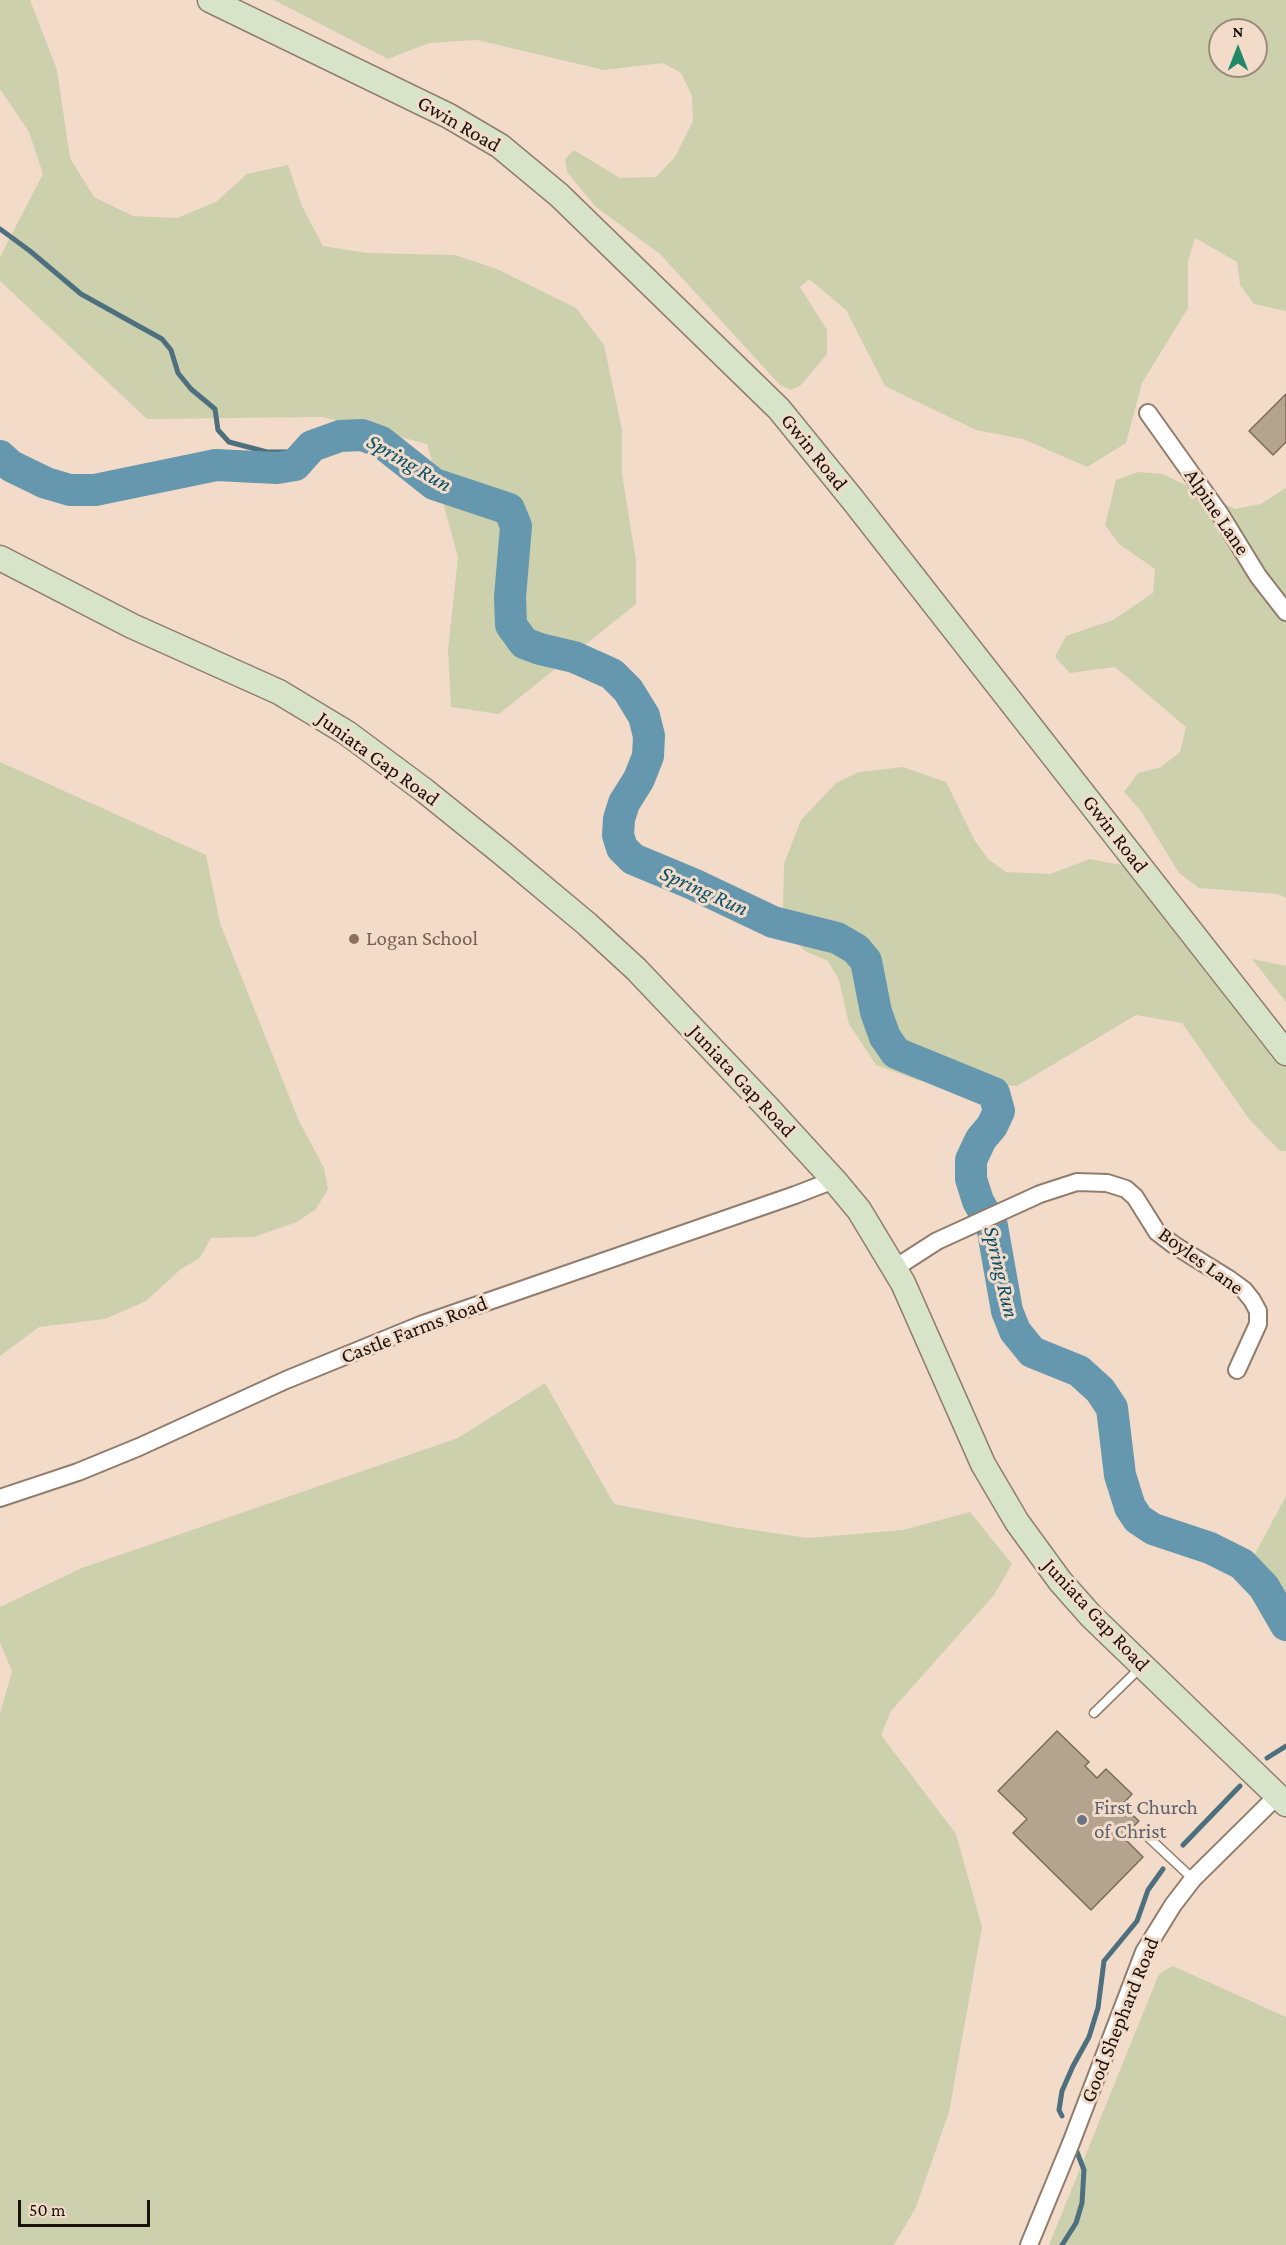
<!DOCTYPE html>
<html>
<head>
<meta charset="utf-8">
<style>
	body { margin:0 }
	#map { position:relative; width:1286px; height:2245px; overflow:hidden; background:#f2dbc9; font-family:"Crimson Pro",serif }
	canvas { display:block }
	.north { position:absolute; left:1208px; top:18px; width:60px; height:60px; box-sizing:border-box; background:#f2dbc9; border:2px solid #9b8b7d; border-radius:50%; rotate:0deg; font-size:16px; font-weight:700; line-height:24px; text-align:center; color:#19120b }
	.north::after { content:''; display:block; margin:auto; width:21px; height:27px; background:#1f8865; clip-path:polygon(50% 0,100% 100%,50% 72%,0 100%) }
	.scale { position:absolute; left:18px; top:2200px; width:132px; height:27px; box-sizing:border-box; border:3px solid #19120b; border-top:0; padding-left:8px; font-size:18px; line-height:21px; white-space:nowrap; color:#19120b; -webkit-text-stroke:4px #f2dbc9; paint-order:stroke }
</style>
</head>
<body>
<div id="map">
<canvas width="1286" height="2245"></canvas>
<div class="north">N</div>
<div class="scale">50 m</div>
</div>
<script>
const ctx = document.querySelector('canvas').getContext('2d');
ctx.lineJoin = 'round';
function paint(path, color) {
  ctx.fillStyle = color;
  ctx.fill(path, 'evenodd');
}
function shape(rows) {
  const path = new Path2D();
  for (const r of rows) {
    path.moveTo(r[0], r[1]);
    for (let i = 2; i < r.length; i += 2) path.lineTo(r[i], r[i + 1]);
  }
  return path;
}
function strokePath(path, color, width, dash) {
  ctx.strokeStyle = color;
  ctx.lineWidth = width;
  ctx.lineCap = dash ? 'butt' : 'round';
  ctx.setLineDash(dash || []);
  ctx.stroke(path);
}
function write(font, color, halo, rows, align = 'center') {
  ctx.font = font + ' "Crimson Pro",serif';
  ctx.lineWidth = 6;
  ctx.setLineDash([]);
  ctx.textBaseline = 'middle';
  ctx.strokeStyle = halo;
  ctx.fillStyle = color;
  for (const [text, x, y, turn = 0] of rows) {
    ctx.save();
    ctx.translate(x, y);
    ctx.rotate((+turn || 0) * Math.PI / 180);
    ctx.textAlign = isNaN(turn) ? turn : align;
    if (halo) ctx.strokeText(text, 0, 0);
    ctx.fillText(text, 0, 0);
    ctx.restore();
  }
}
paint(shape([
	[0,0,30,0,57,70,70,158,94,197,133,216,177,218,216,202,247,174,288,165,302,206,323,246,367,253,455,255,497,269,576,308,604,345,622,430,622,474,636,560,636,604,499,714,451,707,448,650,458,557,427,444,323,417,147,419,0,281,0,257,43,174,29,132,0,89],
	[274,0,1286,0,1286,311,1254,304,1240,285,1237,262,1195,238,1188,261,1188,308,1142,383,1126,443,1087,467,1023,439,976,430,885,386,846,310,809,279,800,287,827,330,827,354,801,385,791,390,780,385,660,254,596,207,567,172,565,159,574,150,620,178,656,177,675,157,693,121,692,96,681,73,663,63,604,70,477,40,429,43,388,59],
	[1220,30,1256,30,1256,66,1220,66],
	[1138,472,1163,474,1235,509,1261,504,1286,488,1286,898,1277,894,1199,888,1179,873,1141,811,1124,792,1138,773,1161,767,1180,752,1186,727,1115,667,1070,673,1055,657,1066,636,1113,620,1153,593,1155,569,1119,544,1105,525,1116,480],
	[0,762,206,855,220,923,299,1121,324,1168,328,1189,316,1209,297,1222,254,1237,211,1238,200,1258,181,1269,146,1301,105,1319,39,1327,0,1356],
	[903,767,946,782,975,841,988,859,1006,872,1050,874,1090,859,1132,867,1286,1064,1286,1151,1280,1151,1249,1119,1182,1023,1136,1015,1017,1086,920,1081,876,1065,849,1024,839,980,828,961,805,951,789,935,783,913,784,864,801,820,836,783,859,772],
	[1252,959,1286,966,1286,1002,1282,997],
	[545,1383,614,1504,733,1527,808,1538,903,1530,970,1512,1012,1564,994,1595,891,1711,881,1735,956,1834,982,1927,949,2112,916,2207,894,2245,0,2245,0,1714,12,1671,0,1643,0,1607,82,1568,458,1438],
	[1286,1496,1286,1634,1279,1626,1256,1587,1250,1563],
	[1173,1966,1286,2017,1286,2245,1049,2245,1159,1974]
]), '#cdd0ad');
strokePath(shape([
	[0,229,30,251,81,294,162,339,171,350,178,373,191,389,215,409,218,430,229,442,267,452,288,452,295,465],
	[1267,1758,1286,1746],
	[1183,1845,1240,1786],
	[1062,2116,1059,2110,1062,2091,1073,2066,1089,2037,1098,2008,1104,1961,1137,1921,1148,1890,1163,1869],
	[1062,2245,1076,2223,1082,2203,1084,2170,1077,2152]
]), '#4e707e', 5);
strokePath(shape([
	[0,456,11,466,46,483,70,490,95,490,216,465,277,468,295,465,312,446,340,436,362,435,381,442,434,484,509,509,516,526,510,597,511,625,524,643,540,649,574,657,612,674,628,690,644,716,649,736,648,756,639,779,624,803,619,819,618,835,622,848,633,859,693,884,773,922,837,938,856,949,866,961,876,1012,885,1037,896,1053,994,1093,999,1111,992,1126,981,1139,971,1160,971,1179,978,1201,992,1226,1007,1311,1015,1331,1032,1352,1079,1371,1100,1390,1112,1408,1120,1475,1130,1507,1138,1519,1153,1529,1210,1548,1242,1564,1264,1587,1286,1625]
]), '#6598af', 32);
const building = shape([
	[1286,394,1286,442,1273,455,1249,431,1286,394],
	[1057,1731,1089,1762,1085,1766,1097,1778,1106,1769,1132,1794,1122,1805,1139,1821,1123,1837,1143,1857,1091,1910,1013,1833,1027,1819,998,1791,1057,1731]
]);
paint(building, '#b4a48f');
strokePath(building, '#7a6c58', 1.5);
const lane = shape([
	[1094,1713,1141,1667],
	[1146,1835,1193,1879]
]);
const street = shape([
	[1148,413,1220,514,1258,576,1286,612],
	[895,1268,937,1241,1040,1194,1077,1182,1107,1183,1126,1189,1135,1197,1157,1232,1174,1245,1229,1279,1244,1290,1252,1300,1258,1311,1258,1324,1237,1370],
	[0,1498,78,1472,139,1447,286,1380,423,1324,795,1195,834,1180],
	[1029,2245,1071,2143,1144,1952,1173,1905,1193,1879,1277,1796]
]);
const secondary = shape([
	[210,0,449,116,500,146,559,195,742,373,779,409,853,500,1286,1053],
	[0,558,132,626,279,692,347,733,425,791,502,853,587,924,636,969,768,1108,834,1180,859,1210,903,1283,983,1464,1017,1522,1060,1581,1091,1616,1286,1804]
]);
strokePath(lane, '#927d6d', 11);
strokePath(street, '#927d6d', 20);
strokePath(secondary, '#927d6d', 27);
strokePath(lane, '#fff', 8);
strokePath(street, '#fff', 16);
strokePath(secondary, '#d8e4ca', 24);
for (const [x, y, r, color] of [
	[354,939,6,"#8d6e63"],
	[1082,1820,6,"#6b7280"]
]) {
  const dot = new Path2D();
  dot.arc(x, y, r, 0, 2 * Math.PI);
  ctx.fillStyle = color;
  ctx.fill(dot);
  strokePath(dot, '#f2dbc9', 2);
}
write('21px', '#19120b', '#f2dbc9', [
	["Gwin Road",459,124,30],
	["Gwin Road",814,452,51],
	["Alpine Lane",1217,512,56],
	["Juniata Gap Road",378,759,36],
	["Gwin Road",1115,834,52],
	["Juniata Gap Road",742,1081,47],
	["Boyles Lane",1201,1261,36],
	["Castle Farms Road",414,1330,-21],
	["Juniata Gap Road",1096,1615,47],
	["Good Shephard Road",1120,2020,-68]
]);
write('21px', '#785e54', '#f2dbc9', [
	["Logan School",366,939]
], 'left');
write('21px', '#5b616d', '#f2dbc9', [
	["First Church",1094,1808],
	["of Christ",1094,1832]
], 'left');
write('italic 22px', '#09516a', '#f2dbc9', [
	["Spring Run",409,463,30],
	["Spring Run",704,891,24],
	["Spring Run",1001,1272,77]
]);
</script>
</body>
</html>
